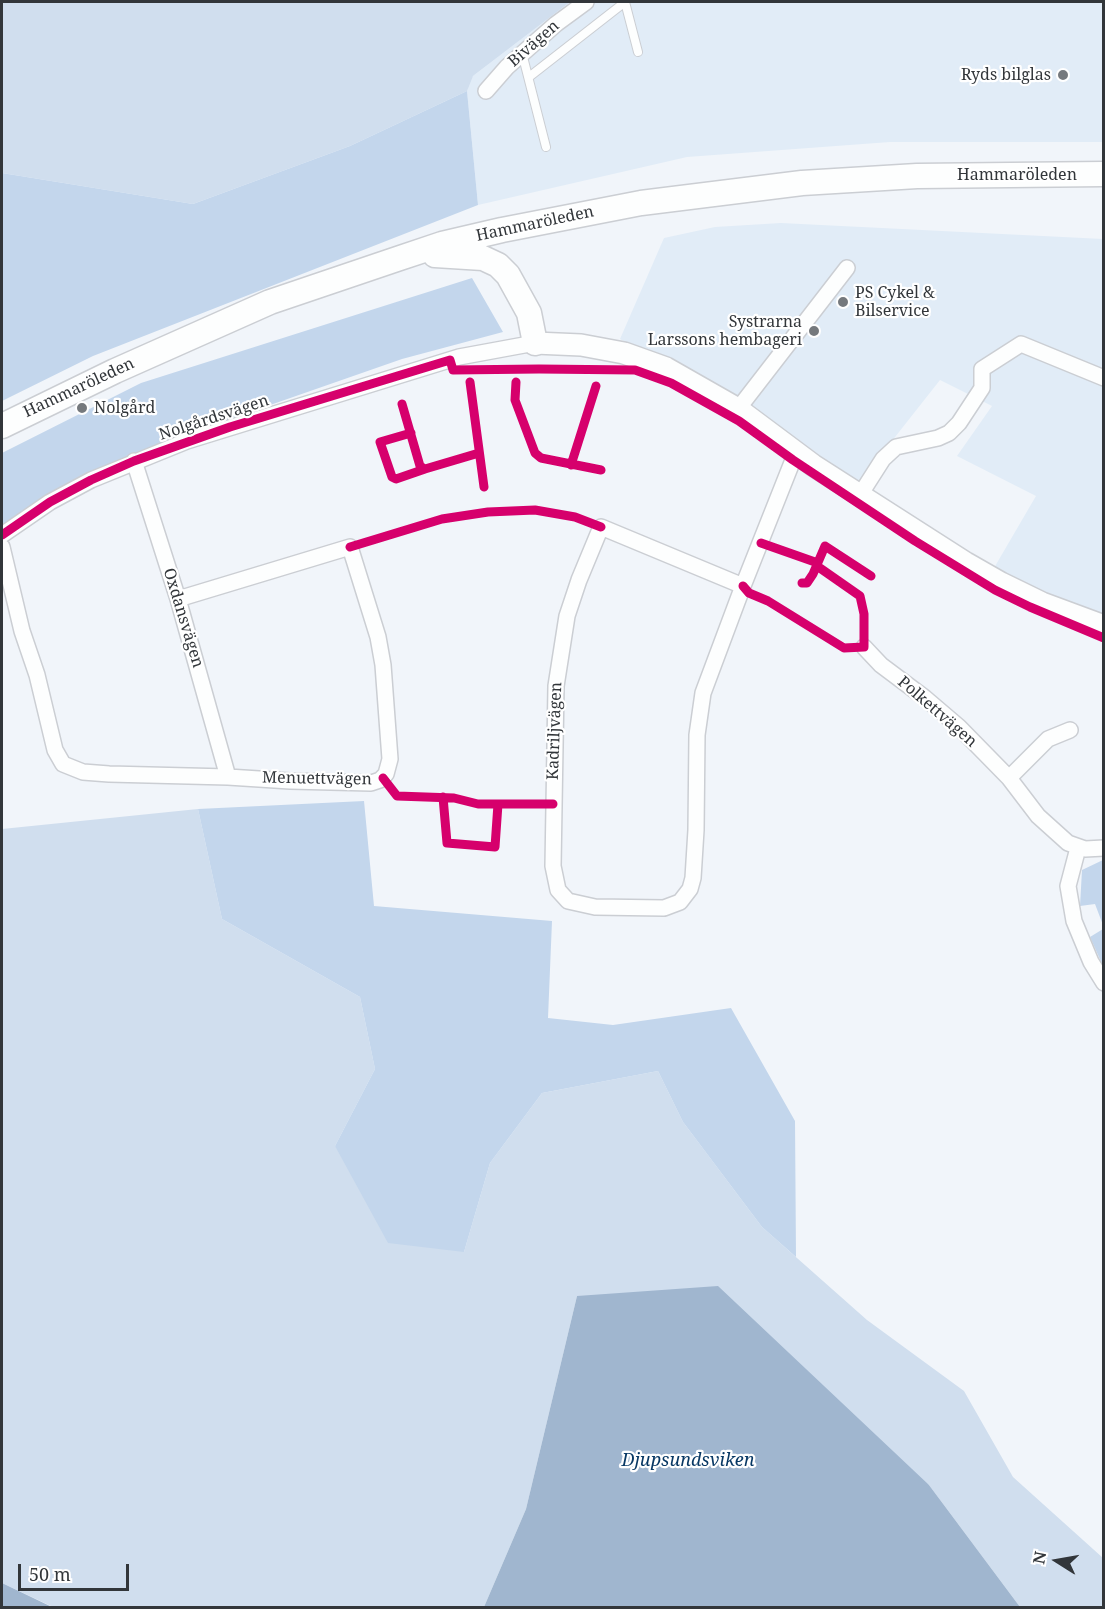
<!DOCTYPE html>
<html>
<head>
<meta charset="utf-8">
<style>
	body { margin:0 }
	#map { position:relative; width:1105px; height:1609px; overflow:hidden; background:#f1f5fa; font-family:"Noto Serif",serif }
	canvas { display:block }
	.frame { position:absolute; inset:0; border:3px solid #32363a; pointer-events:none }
	.north { position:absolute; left:1027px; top:1531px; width:60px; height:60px; -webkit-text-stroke:4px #fff; paint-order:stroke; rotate:281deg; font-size:16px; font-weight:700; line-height:24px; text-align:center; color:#32363a }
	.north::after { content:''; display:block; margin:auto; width:21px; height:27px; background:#32363a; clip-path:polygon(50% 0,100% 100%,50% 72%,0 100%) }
	.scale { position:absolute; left:18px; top:1564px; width:111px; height:27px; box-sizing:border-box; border:3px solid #32363a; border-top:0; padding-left:8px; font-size:18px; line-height:21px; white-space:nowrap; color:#32363a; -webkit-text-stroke:4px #fff; paint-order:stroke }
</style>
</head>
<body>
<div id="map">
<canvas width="1105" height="1609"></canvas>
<div class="frame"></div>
<div class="north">N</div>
<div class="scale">50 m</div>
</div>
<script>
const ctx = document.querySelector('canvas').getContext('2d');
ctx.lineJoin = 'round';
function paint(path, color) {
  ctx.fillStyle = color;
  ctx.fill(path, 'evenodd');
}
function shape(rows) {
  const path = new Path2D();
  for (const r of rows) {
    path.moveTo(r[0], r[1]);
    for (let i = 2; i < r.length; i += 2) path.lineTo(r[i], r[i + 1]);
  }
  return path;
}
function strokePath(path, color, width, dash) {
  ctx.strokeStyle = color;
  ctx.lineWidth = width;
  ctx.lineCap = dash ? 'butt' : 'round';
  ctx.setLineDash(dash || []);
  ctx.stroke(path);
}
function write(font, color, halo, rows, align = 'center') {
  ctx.font = font + ' "Noto Serif",serif';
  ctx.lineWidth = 4.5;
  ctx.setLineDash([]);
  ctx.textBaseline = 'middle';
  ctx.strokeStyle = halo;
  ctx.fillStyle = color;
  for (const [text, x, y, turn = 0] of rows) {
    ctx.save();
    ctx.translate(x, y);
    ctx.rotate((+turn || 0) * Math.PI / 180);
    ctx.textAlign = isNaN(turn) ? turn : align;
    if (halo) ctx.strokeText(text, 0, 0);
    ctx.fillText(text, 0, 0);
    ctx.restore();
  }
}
paint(shape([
	[570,2,1103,2,1103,142,890,142,687,157,478,205,467,91,469,81,473,76],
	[781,223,1103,239,1103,617,1073,609,994,568,1036,496,957,456,992,406,940,380,858,484,735,400,620,339,664,238,715,227]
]), '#e1ecf7');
paint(shape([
	[2,2,570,2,473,76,467,91,350,146,193,204,2,173],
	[198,809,222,919,360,997,375,1069,335,1146,464,1252,490,1163,542,1093,658,1071,683,1122,762,1227,867,1320,964,1391,1013,1477,1103,1558,1103,1607,1020,1607,929,1485,577,1296,526,1509,484,1607,53,1607,2,1583,2,829]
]), '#d0deee');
paint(shape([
	[467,91,478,205,93,356,2,401,2,173,193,204,350,146],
	[472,278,503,332,402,359,253,411,137,455,2,529,2,453,141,383],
	[364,801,374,906,552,921,548,1018,613,1025,731,1008,795,1121,796,1257,762,1227,683,1122,658,1071,542,1093,490,1163,464,1252,388,1243,335,1146,375,1069,360,997,222,919,198,809],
	[1103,860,1104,860,1103,925,1095,904,1080,906,1082,870],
	[1103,929,1103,966,1090,937]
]), '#c3d6ec');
paint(shape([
	[718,1286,929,1485,1020,1607,484,1607,526,1509,577,1296],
	[2,1583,52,1607,2,1607]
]), '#a0b6cf');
const lane = shape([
	[522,53,546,147],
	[529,77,625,2,638,52]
]);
const street = shape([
	[486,91,507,67,556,24,586,2],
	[738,409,847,268],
	[134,461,178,599,228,777],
	[860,495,883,459,896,447,938,438,949,433,959,423,982,388,982,369,1021,344,1104,378],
	[2,535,50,502,91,480,187,441,459,357,535,343],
	[2,547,22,631,37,675,55,750,63,764,83,772,109,774,228,777,290,781,371,783,380,780,386,774,390,759,383,665,378,637,350,547,178,599],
	[743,586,703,693,697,735,696,830,693,878,690,889,680,902,664,908,595,907,568,901,558,890,553,866,556,686,567,616,579,580,601,527,743,586,793,460,798,453],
	[864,647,881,665,925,698,959,727,1009,778,1038,816,1068,843,1085,849,1104,848],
	[1009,778,1048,739,1070,730],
	[1078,848,1068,886,1074,921,1091,962,1104,983]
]);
const secondary = shape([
	[535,343,581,345,624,353,666,368,738,409,813,465,966,563,1001,583,1042,603,1104,626]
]);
const primary = shape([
	[435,255,483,258,498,265,508,275,529,313,535,343],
	[2,426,115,371,270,302,400,258,442,244,502,230,641,203,802,183,917,176,1104,174]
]);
strokePath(lane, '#cbced3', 10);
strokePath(street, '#cbced3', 18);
strokePath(secondary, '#cbced3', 24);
strokePath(primary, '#cbced3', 27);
strokePath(lane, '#fdfefe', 8);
strokePath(street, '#fdfefe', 15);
strokePath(secondary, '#fdfefe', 21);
strokePath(primary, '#fdfefe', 24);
strokePath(shape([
	[470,382,484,487],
	[516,382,515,400,535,453,541,458,601,470],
	[402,404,420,466,425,469,479,453],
	[411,433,380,442,392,477,396,479,425,469],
	[571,465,596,386],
	[2,535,50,502,91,480,134,461,230,427,450,360,453,370,539,369,635,370,671,383,739,421,793,460,915,541,995,590,1030,607,1104,638],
	[350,547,442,519,488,512,535,510,575,517,601,527],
	[802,583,807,583,813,574,825,546,871,576],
	[743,586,749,593,768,601,844,648,864,647,864,614,860,596,817,566,815,562,761,543],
	[383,778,397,796,454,798,478,804,553,804],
	[443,797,447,843,495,847,498,804]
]), '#d6006c', 9);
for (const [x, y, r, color] of [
	[1063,75,6,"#75797d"],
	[843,302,6,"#75797d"],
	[814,331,6,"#75797d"],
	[82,408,6,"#75797d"]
]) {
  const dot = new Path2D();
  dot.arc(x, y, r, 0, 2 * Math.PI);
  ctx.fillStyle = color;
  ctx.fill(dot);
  strokePath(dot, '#fff', 2);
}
write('16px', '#32363a', '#fff', [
	["Bivägen",534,44,-41],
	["Hammaröleden",1017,175],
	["Hammaröleden",535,224,-12],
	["Hammaröleden",79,388,-25],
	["Nolgårdsvägen",214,418,-18],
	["Oxdansvägen",183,618,73],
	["Polkettvägen",937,712,41],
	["Kadriljvägen",555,731,-88],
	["Menuettvägen",317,779,1]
]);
write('16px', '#32363a', '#fff', [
	["Ryds bilglas",1051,75],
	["PS Cykel &",855,293,"left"],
	["Bilservice",855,311,"left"],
	["Systrarna",802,322],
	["Larssons hembageri",802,340],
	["Nolgård",94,408,"left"]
], 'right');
write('italic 18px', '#083864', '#fff', [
	["Djupsundsviken",688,1461]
]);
</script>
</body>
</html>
